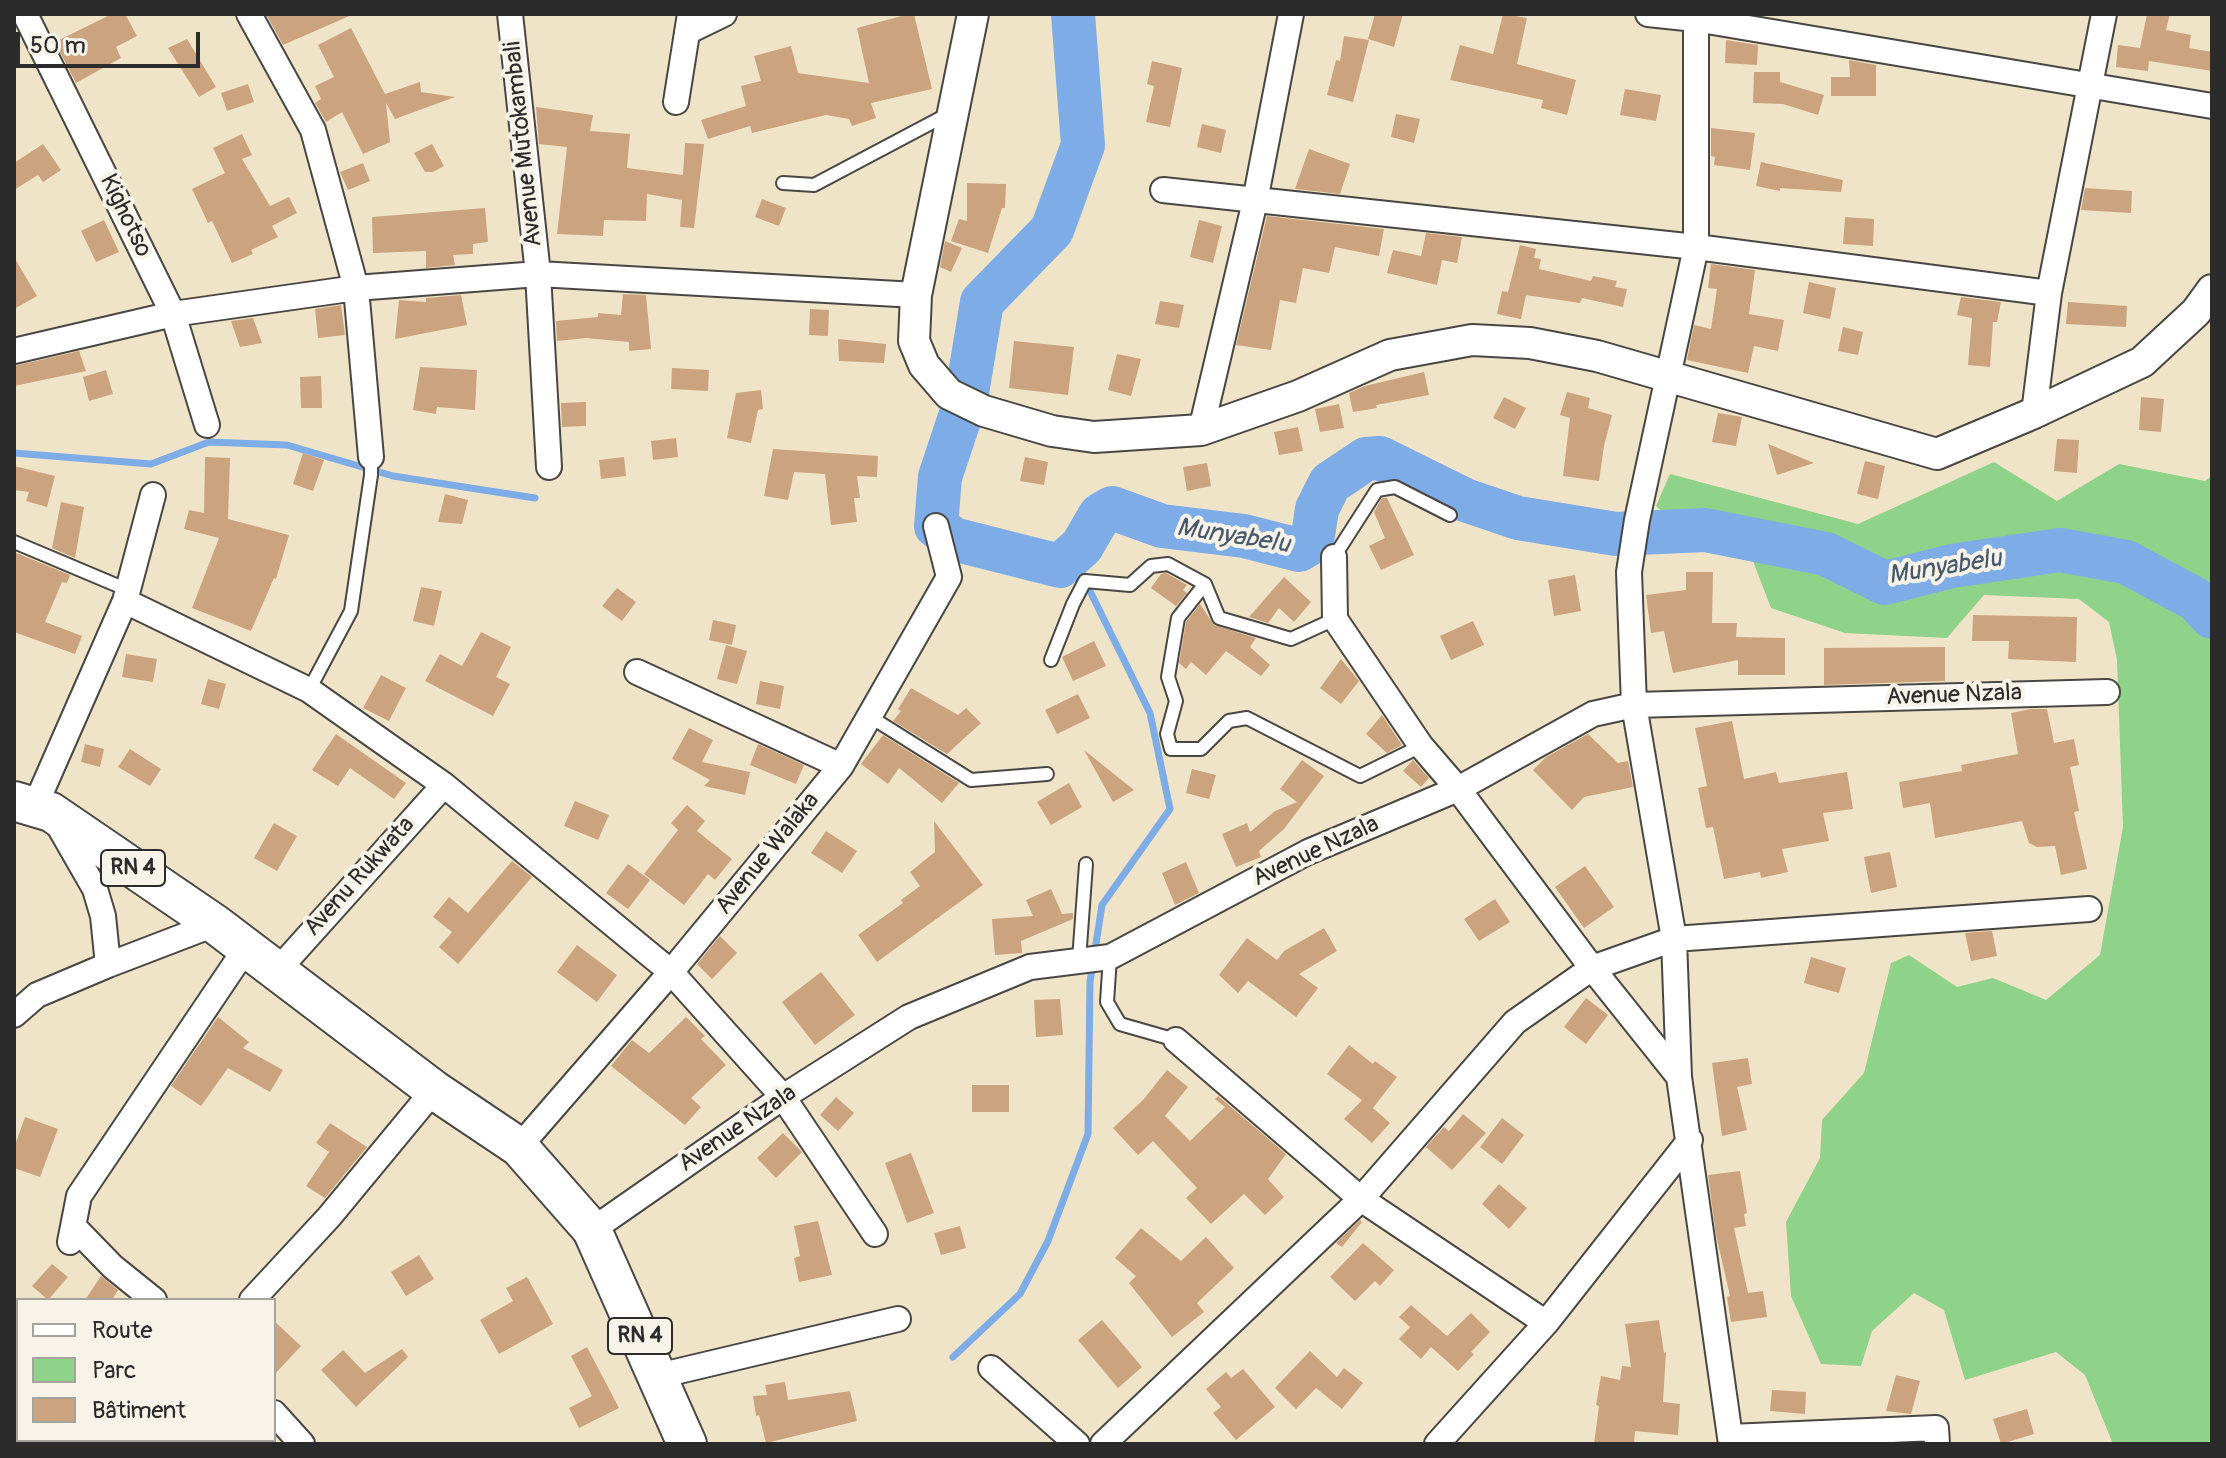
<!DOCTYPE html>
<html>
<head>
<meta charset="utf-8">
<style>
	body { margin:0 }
	#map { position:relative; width:2226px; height:1458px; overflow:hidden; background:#f0e4c8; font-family:Pangolin,sans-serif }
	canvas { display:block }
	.frame { position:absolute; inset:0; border:16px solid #2b2b2b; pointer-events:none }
	.legend { position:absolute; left:16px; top:1298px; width:260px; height:144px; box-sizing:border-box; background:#f7f3e8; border:2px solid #a5a39c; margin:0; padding:10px 14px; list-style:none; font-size:24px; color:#2b2b2b }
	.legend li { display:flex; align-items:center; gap:16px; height:40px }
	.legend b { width:40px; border:2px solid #a5a39c }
	.scale { position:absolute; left:16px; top:32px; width:184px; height:36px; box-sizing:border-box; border:4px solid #2b2b2b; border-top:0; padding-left:10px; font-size:24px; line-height:28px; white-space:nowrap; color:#2b2b2b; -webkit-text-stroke:6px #f7f3e8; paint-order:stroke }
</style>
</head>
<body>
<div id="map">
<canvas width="2226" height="1458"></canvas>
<div class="frame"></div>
<ul class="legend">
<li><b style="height:10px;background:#fff"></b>Route</li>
<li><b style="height:22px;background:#8fd28a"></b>Parc</li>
<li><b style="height:22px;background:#cca37f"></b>Bâtiment</li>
</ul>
<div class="scale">50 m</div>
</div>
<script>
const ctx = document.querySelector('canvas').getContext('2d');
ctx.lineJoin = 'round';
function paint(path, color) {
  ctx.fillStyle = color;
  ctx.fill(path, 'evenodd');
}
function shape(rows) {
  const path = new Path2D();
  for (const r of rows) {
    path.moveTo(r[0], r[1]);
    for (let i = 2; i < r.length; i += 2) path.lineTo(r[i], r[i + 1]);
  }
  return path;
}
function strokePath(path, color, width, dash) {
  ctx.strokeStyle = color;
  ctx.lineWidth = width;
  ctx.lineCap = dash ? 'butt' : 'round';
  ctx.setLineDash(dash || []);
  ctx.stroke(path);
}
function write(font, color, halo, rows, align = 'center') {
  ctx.font = font + ' Pangolin,sans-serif';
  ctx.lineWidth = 8;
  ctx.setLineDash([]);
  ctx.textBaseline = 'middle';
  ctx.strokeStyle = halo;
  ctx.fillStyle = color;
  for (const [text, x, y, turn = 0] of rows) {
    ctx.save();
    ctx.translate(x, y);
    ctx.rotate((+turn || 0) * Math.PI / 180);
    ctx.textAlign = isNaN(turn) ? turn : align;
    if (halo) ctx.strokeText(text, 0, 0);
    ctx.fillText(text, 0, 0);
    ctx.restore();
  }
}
paint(shape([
	[1994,462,2057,501,2119,464,2205,481,2212,476,2212,1444,2113,1444,2085,1375,2056,1352,1965,1380,1944,1310,1914,1293,1872,1331,1861,1366,1821,1364,1791,1296,1786,1222,1820,1158,1822,1120,1864,1073,1891,963,1909,955,1957,987,1993,978,2046,1000,2100,955,2123,827,2117,660,2109,622,2079,599,1984,595,1947,638,1845,633,1771,608,1751,556,1691,538,1656,506,1670,474,1858,524]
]), '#8fd28a');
strokePath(shape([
	[14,453,151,464,209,442,287,445,393,476,535,498],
	[2195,599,2212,597],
	[953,1357,1020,1294,1048,1241,1088,1134,1090,982,1102,905,1170,809,1150,713,1085,581,1060,566]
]), '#7dace7', 7);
strokePath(shape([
	[1073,14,1083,145,1052,230,982,302,966,399,940,477,936,526,953,539,1060,566,1082,546,1100,515,1112,508,1162,526,1244,536,1299,550,1312,542,1317,509,1330,483,1366,459,1380,458,1465,500,1518,518,1616,534,1705,530,1826,554,1885,583,1952,566,2060,550,2126,562,2195,599,2212,617]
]), '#7dace7', 44);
paint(shape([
	[112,14,125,14,137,36,116,47,121,58,76,83,55,42],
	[266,14,354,14,283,45],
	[909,14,914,14,932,89,871,103,876,118,852,126,849,119,826,115,752,133,750,126,708,139,701,120,746,106,741,86,761,81,754,56,791,46,798,73,869,83,857,28],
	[1375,14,1403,14,1394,47,1368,39],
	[1503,14,1527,18,1517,64,1576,80,1567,115,1541,108,1543,100,1450,80,1460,45,1493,54],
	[2147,14,2170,14,2166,30,2191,35,2189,48,2212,52,2212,71,2149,61,2148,71,2116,67,2118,45,2140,48],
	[351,28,385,94,420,82,421,92,455,97,395,119,386,103,390,142,363,154,342,112,326,122,315,103,321,99,315,86,334,77,318,45],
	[1344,36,1369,40,1353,102,1327,95,1336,60,1340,61],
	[187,39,216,87,199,97,168,48],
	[1726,40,1758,45,1757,65,1725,63],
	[1849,60,1876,65,1876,96,1831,96,1831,77,1850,77],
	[1152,61,1182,68,1170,127,1146,122,1154,86,1147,84],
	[1754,72,1780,72,1780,82,1824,95,1818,115,1783,104,1753,103],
	[248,84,254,102,227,111,221,93],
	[1625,89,1661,95,1656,121,1620,115],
	[536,107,593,115,590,131,630,134,627,168,683,175,685,143,704,144,694,228,680,227,682,200,647,194,646,221,604,220,603,236,557,234,567,147,539,144],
	[1396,114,1420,119,1414,143,1391,137],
	[1202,124,1226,130,1221,153,1197,147],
	[1711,128,1755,133,1750,170,1714,165,1715,157,1711,156],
	[242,134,252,155,242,159,270,206,289,197,297,213,272,226,278,237,251,250,253,254,232,263,212,221,208,223,192,189,225,173,213,148],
	[43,144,61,170,43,182,38,175,14,190,14,163],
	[432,144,444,166,433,172,425,172,414,153],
	[1309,149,1350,164,1340,194,1295,189],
	[1761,162,1843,180,1841,192,1780,188,1780,191,1756,186],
	[363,163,370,181,348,190,340,172],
	[967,183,1006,184,1005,208,1002,208,988,253,951,241,959,219,967,221],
	[2085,188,2132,191,2131,213,2081,210],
	[762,199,786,208,779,226,755,217],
	[485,208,488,242,473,244,473,254,453,255,455,265,426,268,426,251,373,253,372,217],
	[1267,216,1384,229,1379,256,1335,247,1329,273,1303,268,1296,303,1280,300,1271,350,1236,345],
	[1845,217,1874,219,1873,246,1843,244],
	[104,220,119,252,96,262,81,231],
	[1199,220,1222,226,1213,263,1190,257],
	[1426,233,1462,237,1457,263,1442,260,1437,285,1387,273,1393,250,1421,256],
	[945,241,962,248,951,272,940,267],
	[1520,245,1536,249,1534,258,1541,259,1539,269,1591,281,1593,276,1617,281,1615,287,1627,289,1623,307,1582,298,1580,303,1526,295,1521,319,1497,314,1502,291,1508,292],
	[14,257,37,296,14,309],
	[1711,264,1755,270,1749,314,1784,320,1778,351,1754,346,1748,373,1687,360,1694,325,1711,329,1717,289,1708,288],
	[1809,282,1836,288,1830,319,1803,313],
	[623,294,646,295,651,349,629,351,629,342,586,338,557,341,556,321,598,317,598,313,621,315],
	[461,295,467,325,395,339,399,300,426,302,426,298],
	[1961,297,2001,302,1997,322,1993,322,1990,367,1968,365,1972,318,1957,315],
	[1160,301,1184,305,1179,328,1155,324],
	[2068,302,2127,306,2126,327,2066,324],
	[341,305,345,335,318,338,315,309],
	[810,309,829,310,828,336,809,335],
	[253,318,262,343,240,347,231,321],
	[1843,327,1863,332,1858,355,1838,351],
	[838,339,886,344,884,363,839,361],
	[1014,341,1074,347,1068,395,1009,388],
	[79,351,86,371,14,386,14,366],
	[1117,354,1141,359,1131,396,1108,390],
	[420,367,477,370,475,410,437,407,436,414,413,410],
	[672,368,709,370,708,391,671,389],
	[106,370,113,394,89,401,83,377],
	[1424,372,1429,395,1376,405,1377,408,1353,412,1349,393,1365,386],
	[321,376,322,408,301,408,300,377],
	[761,390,763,409,758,410,751,443,727,438,736,393],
	[1567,392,1590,398,1588,408,1612,415,1604,446,1599,481,1563,476,1570,418,1560,415],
	[1504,397,1526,408,1515,429,1493,418],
	[2141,397,2164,399,2161,432,2139,430],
	[586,402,586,426,562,427,561,403],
	[1339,404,1344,428,1320,432,1315,409],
	[1718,413,1742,417,1736,446,1712,442],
	[1298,427,1303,451,1279,455,1274,432],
	[676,438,678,457,653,460,651,441],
	[2057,439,2079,440,2077,473,2054,471],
	[1768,444,1814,463,1777,475],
	[773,449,878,456,877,477,857,476,860,498,854,498,857,522,831,525,825,474,794,472,788,500,764,496],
	[303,453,324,460,313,491,293,484],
	[205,457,230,458,228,519,289,535,276,579,274,578,251,631,192,608,219,538,184,529,189,510,204,513],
	[624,457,626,476,601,479,599,460],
	[1025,457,1048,462,1044,485,1020,481],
	[1865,461,1885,466,1878,499,1857,494],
	[1207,463,1211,486,1187,491,1183,467],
	[14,466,55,476,47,507,26,501,29,492,14,490],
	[445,494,468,500,462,524,438,522],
	[1382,498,1387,498,1414,555,1381,570,1369,546,1385,538,1374,512],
	[61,502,84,507,75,558,52,548],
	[14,552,70,575,67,583,62,582,45,622,82,636,75,654,14,632],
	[1686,572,1713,572,1712,623,1737,623,1736,637,1785,638,1785,675,1738,675,1738,660,1673,673,1664,631,1651,633,1646,595,1686,590],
	[1166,573,1187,585,1183,590,1187,593,1176,606,1151,588,1161,574],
	[1575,575,1581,611,1554,616,1548,580],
	[1284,577,1311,602,1294,622,1279,608,1268,623,1249,617],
	[421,587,442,591,434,626,413,621],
	[617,588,636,602,622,621,602,606],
	[1200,604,1214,625,1256,638,1250,647,1270,665,1261,676,1226,651,1206,675,1191,662,1186,669,1179,663,1186,622],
	[1973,615,2077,617,2076,662,2008,659,2009,641,1972,641],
	[713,620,736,625,732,645,709,640],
	[1473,621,1484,645,1451,660,1440,636],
	[481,632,511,647,496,677,510,684,493,716,425,681,440,654,462,666],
	[1094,641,1106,666,1073,681,1062,657],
	[726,645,747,651,737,684,717,679],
	[1945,647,1945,681,1824,685,1824,648],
	[126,654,157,659,153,682,122,677],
	[1341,659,1359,681,1341,704,1320,688],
	[381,675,406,688,389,721,363,708],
	[208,679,226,684,219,709,201,704],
	[760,681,784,686,780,709,756,704],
	[911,688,958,715,966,708,981,723,947,754,893,721,901,711,898,709],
	[1078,694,1090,718,1057,734,1045,710],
	[2031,709,2047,709,2054,743,2074,739,2079,765,2070,767,2079,811,2074,812,2087,869,2061,875,2055,846,2037,847,2029,843,2022,821,1935,838,1930,803,1903,808,1899,782,1962,771,1961,765,2018,754,2011,713],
	[1382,715,1402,745,1387,753,1366,734],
	[1732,721,1744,779,1776,772,1779,783,1847,772,1853,809,1823,813,1829,841,1782,849,1788,872,1761,878,1760,872,1724,879,1713,827,1706,828,1698,788,1707,786,1695,728],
	[689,728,713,740,702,762,750,772,745,795,704,786,710,780,672,759],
	[336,734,406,783,394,799,350,768,338,786,312,770],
	[1588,734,1618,763,1628,761,1633,787,1584,797,1572,810,1533,770,1546,757],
	[883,735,959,783,942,803,899,768,888,784,861,764],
	[85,744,104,749,100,767,81,762],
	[758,744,804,765,796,784,750,765],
	[130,749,161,769,150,786,118,767],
	[1084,750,1134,790,1113,802],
	[1302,760,1324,776,1284,829,1259,851,1261,857,1236,867,1222,834,1247,823,1250,832,1275,811,1297,802,1280,789],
	[1413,760,1429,778,1421,787,1403,771],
	[1192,769,1216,775,1209,799,1186,793],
	[1069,783,1082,807,1051,825,1037,802],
	[575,801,609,815,598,840,564,826],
	[687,805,705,821,697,831,732,859,715,880,708,874,684,905,644,874,678,830,671,823],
	[934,821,983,885,877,962,858,935,903,903,901,900,920,886,910,872,935,852],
	[274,823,297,836,277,871,254,858],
	[826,831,857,851,842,873,811,853],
	[1890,852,1897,887,1871,893,1864,857],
	[512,861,532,877,458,964,439,947,452,932,433,917,449,897,468,913],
	[1186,862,1199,893,1175,905,1162,873],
	[628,864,650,880,628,909,606,893],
	[1585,866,1614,907,1584,928,1555,887],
	[1051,889,1062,914,1073,913,1073,919,1021,941,1022,953,995,955,992,919,1033,916,1026,900],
	[1495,899,1510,922,1479,941,1464,919],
	[1324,928,1337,951,1299,974,1318,988,1296,1017,1248,981,1238,993,1219,975,1247,938,1277,960,1284,951],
	[1992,931,1997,956,1971,961,1965,933],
	[720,936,737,953,712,979,697,964],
	[577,945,617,975,597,1002,557,972],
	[1811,957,1846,968,1839,993,1804,983],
	[821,972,855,1015,815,1045,782,1002],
	[1586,998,1608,1015,1586,1044,1564,1027],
	[1060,999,1063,1035,1036,1037,1034,1000],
	[218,1017,249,1042,243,1048,283,1070,270,1092,228,1068,201,1106,171,1086],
	[686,1017,705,1036,701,1039,726,1065,691,1098,701,1107,685,1125,611,1066,632,1040,649,1053],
	[1349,1045,1373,1064,1375,1061,1397,1077,1373,1108,1390,1123,1372,1143,1344,1119,1362,1100,1327,1074],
	[1748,1058,1752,1084,1737,1087,1747,1130,1722,1136,1712,1063],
	[1167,1070,1188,1087,1165,1116,1190,1141,1225,1107,1215,1099,1218,1096,1286,1154,1268,1179,1284,1197,1265,1215,1244,1194,1211,1224,1186,1198,1197,1188,1153,1141,1138,1155,1113,1128,1143,1100],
	[972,1085,1009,1085,1009,1112,972,1112],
	[836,1097,854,1113,838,1131,820,1115],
	[1463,1114,1486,1133,1452,1170,1426,1147,1444,1127,1449,1131],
	[25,1117,58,1129,40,1177,14,1168,14,1148],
	[1502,1118,1524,1135,1502,1164,1480,1147],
	[330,1123,367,1147,325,1198,306,1186,329,1152,316,1143],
	[783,1133,802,1152,776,1178,757,1158],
	[911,1153,934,1213,907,1223,885,1163],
	[1740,1171,1747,1213,1744,1214,1746,1226,1734,1228,1748,1293,1763,1291,1767,1317,1731,1322,1727,1297,1730,1296,1716,1235,1708,1175],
	[1499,1184,1527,1208,1509,1229,1482,1204],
	[1360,1220,1362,1222,1342,1247,1336,1243],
	[818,1221,832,1275,799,1282,794,1258,800,1256,794,1226],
	[960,1226,966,1248,941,1255,934,1233],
	[1141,1228,1181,1261,1206,1237,1234,1268,1197,1303,1204,1312,1172,1337,1129,1283,1136,1276,1115,1258],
	[1363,1243,1394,1270,1380,1286,1375,1281,1355,1301,1330,1277],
	[419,1255,434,1279,406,1296,391,1272],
	[52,1264,68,1277,48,1300,32,1286],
	[101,1276,118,1290,112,1300,85,1300],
	[527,1277,553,1324,499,1354,480,1320,513,1301,506,1288],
	[1411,1305,1447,1336,1471,1313,1490,1332,1471,1352,1474,1354,1458,1371,1431,1347,1421,1359,1399,1339,1410,1327,1399,1317],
	[1102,1320,1142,1367,1118,1388,1078,1340],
	[1659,1320,1664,1353,1666,1352,1663,1402,1680,1404,1678,1435,1635,1431,1634,1444,1594,1444,1599,1406,1596,1405,1601,1376,1620,1380,1622,1366,1631,1367,1625,1324],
	[274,1321,301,1346,274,1375],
	[587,1347,619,1408,579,1428,569,1408,592,1396,571,1356],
	[402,1349,408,1357,356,1407,321,1370,343,1350,365,1373],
	[1310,1351,1337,1377,1344,1368,1363,1383,1342,1409,1316,1388,1296,1409,1275,1388],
	[1243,1369,1275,1407,1236,1440,1213,1413,1221,1407,1206,1389,1226,1372,1231,1378],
	[1896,1375,1920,1381,1911,1414,1886,1411],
	[785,1382,788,1400,850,1391,857,1421,766,1443,759,1415,756,1416,753,1396,767,1395,765,1385],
	[1772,1390,1806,1392,1805,1414,1770,1411],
	[2027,1409,2034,1434,2001,1444,1993,1419]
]), '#cca37f');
const service = shape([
	[783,183,814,185,950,113],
	[14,542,128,590],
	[1334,557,1377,490,1395,487,1450,515],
	[1205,584,1178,618,1168,677,1176,701,1167,734,1171,749,1201,749,1229,721,1247,718,1360,776,1421,746],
	[1051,660,1073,604,1085,581,1130,585,1151,566,1168,564,1205,584,1219,618,1291,639,1335,619],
	[309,690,351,611,371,475,371,457],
	[869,716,971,780,1047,774],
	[1110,957,1107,1002,1120,1024,1176,1040],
	[1079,960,1086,864]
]);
const minor = shape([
	[25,14,173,314,207,425],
	[249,14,313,130,356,288,371,457],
	[510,14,538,274,549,467],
	[1648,14,1695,19,2212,106],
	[1696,14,1696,247,1637,520,1629,572,1634,705,1674,939,1679,1077,1731,1444],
	[687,32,724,14],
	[676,102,690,14],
	[1163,190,1696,247,2049,293],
	[14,351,173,314,356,288,538,274,916,295],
	[2034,413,2049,293,2104,14],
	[1201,430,1255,201,1291,14],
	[1334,557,1335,619,1421,746,1458,789,1592,968,1679,1077],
	[125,601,309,690,444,785,671,972,783,1097,875,1234],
	[637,672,841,766],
	[35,806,125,601,153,495],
	[108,965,215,924],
	[277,971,444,785],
	[14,1015,37,995,108,965,103,916,95,889,56,821],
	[1176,1040,1361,1199,1546,1323],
	[519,1147,671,972,841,766,949,577,936,526],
	[592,1230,783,1097,909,1017,1030,967,1110,957,1308,852,1458,789,1593,714,1634,705,2107,692],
	[70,1242,79,1196,246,948],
	[70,1242,76,1229,113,1267,154,1300],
	[252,1300,329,1217,434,1090],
	[991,1368,1077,1444],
	[658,1376,898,1319],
	[274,1413,302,1444],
	[14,1430,18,1434],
	[1730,1437,1936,1428,1937,1444],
	[1103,1444,1361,1199,1515,1022,1592,968,1674,939,2089,909],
	[1437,1444,1546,1323,1690,1140]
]);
const tertiary = shape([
	[973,14,916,295,914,341,924,365,949,394,984,411,1052,431,1094,437,1201,430,1298,396,1390,355,1472,340,1530,343,1597,356,1937,454,2034,413,2142,362,2196,312,2212,290]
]);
const trunk = shape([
	[14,801,51,812,215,924,434,1090,519,1147,592,1230,687,1444]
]);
strokePath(service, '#494743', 16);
strokePath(minor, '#494743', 28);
strokePath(tertiary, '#494743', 34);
strokePath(trunk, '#494743', 42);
strokePath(service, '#fff', 12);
strokePath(minor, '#fff', 24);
strokePath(tertiary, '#fff', 30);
strokePath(trunk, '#fff', 38);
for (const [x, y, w] of [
	[133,868,64],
	[640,1336,64]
]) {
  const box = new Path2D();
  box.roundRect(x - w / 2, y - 18, w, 36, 6);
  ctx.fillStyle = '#f7f3e8';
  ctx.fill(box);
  strokePath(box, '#2b2b2b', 2);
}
write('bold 22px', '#2b2b2b', null, [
	["RN 4",133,868],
	["RN 4",640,1336]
]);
write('24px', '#2b2b2b', '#f7f3e8', [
	["Avenue Mutokambali",524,144,-96],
	["Kighotso",125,216,64],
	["Avenue Nzala",1954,696,-2],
	["Avenue Nzala",1316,852,-25],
	["Avenue Walaka",768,854,-51],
	["Avenu Rukwata",360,877,-48],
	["Avenue Nzala",738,1129,-34]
]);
write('italic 26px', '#48586d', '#f7f3e8', [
	["Munyabelu",1233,537,9],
	["Munyabelu",1945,568,-9]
]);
</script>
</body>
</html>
